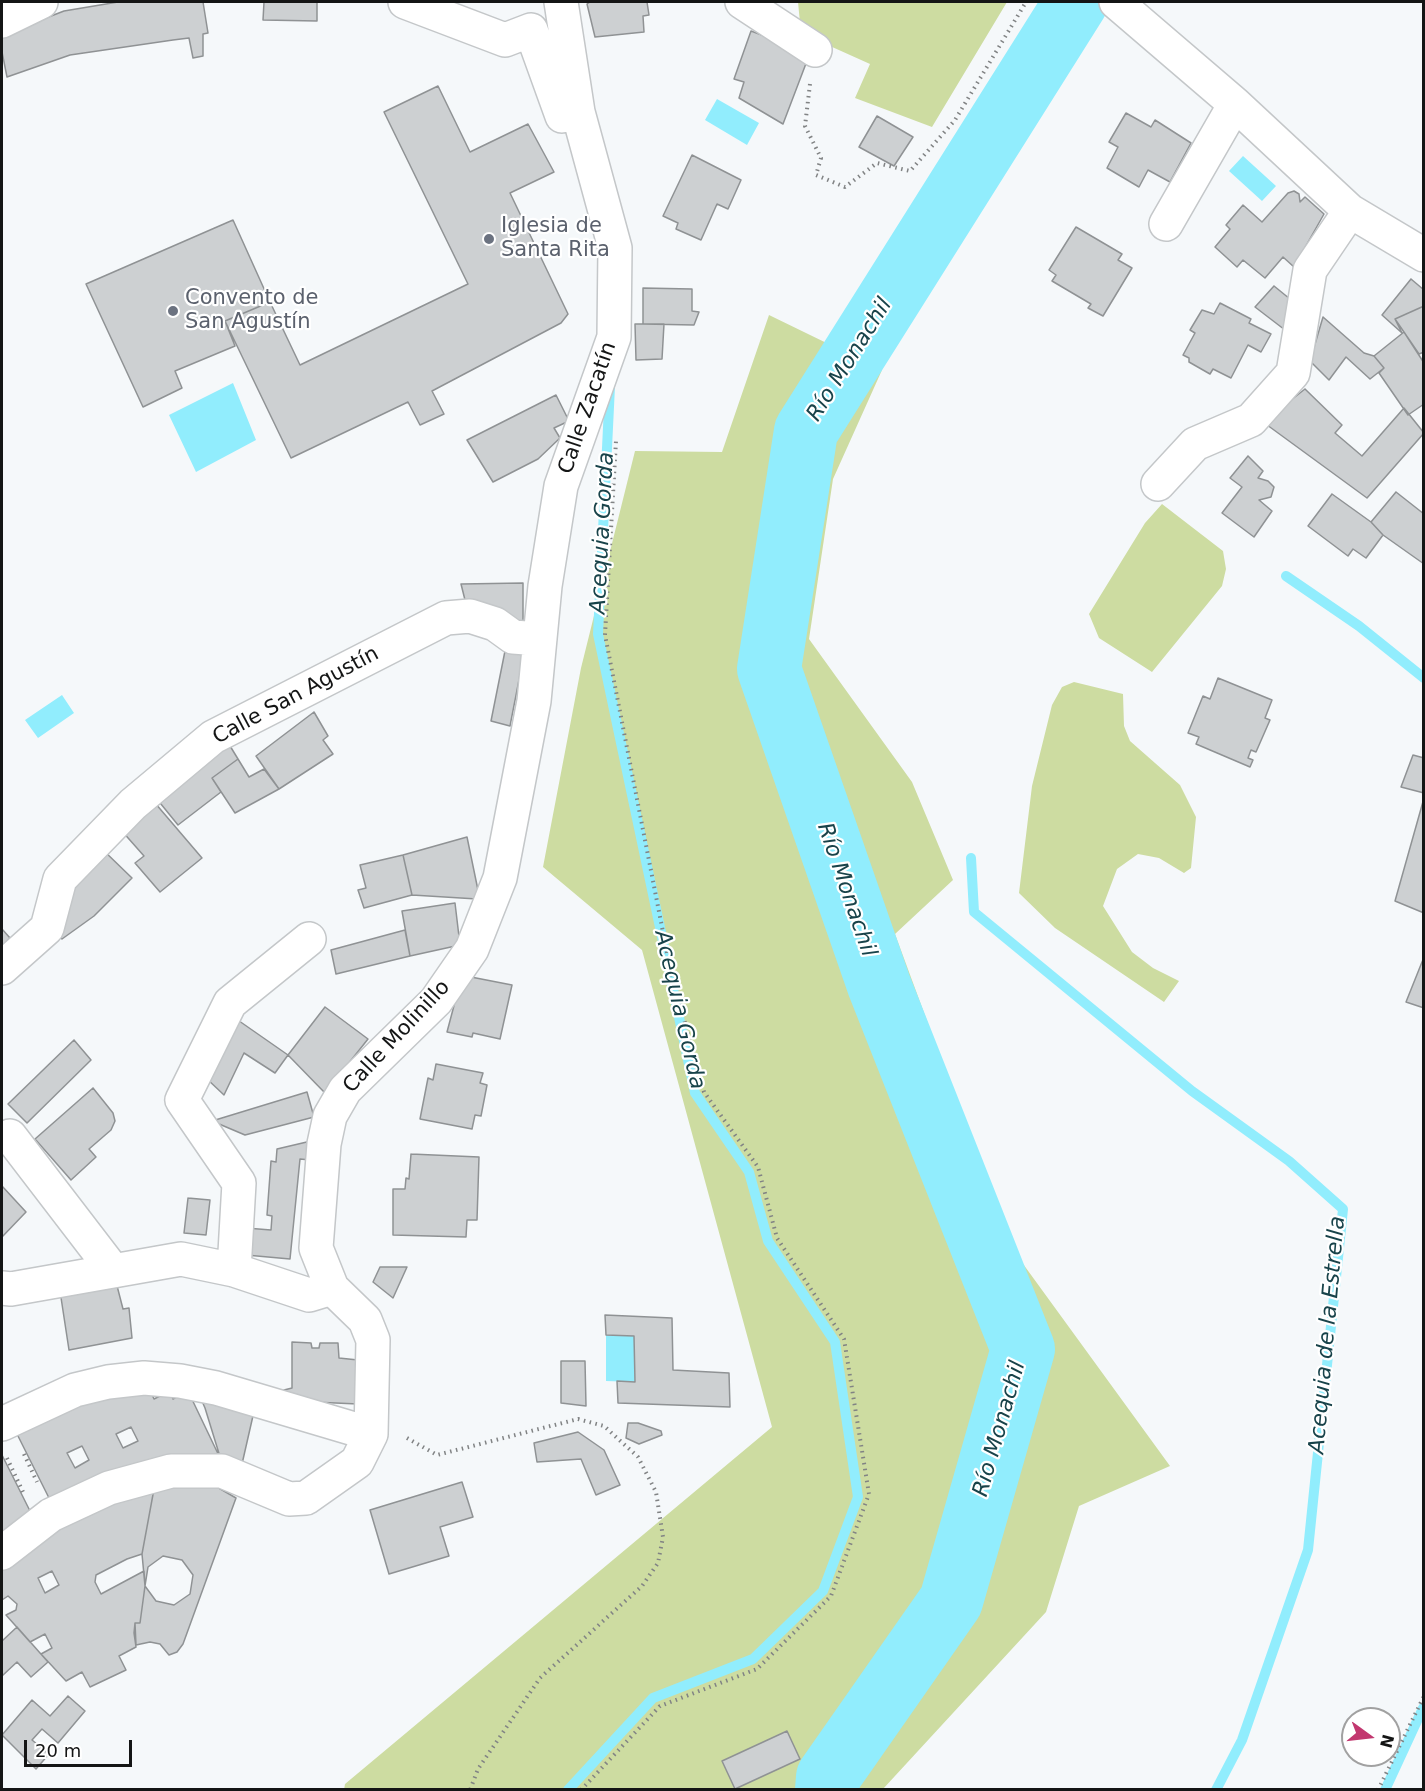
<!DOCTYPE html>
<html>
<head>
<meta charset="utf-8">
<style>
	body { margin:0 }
	#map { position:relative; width:1425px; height:1791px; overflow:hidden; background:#f5f8fa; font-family:"DejaVu Sans",sans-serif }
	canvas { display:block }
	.frame { position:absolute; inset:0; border:3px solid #141515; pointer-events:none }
	.north { position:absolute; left:1341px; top:1707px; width:60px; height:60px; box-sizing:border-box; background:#fff; border:2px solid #a1a1a1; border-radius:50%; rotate:105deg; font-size:16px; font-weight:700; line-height:24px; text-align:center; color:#141515 }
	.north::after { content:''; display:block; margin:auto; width:21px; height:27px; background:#c2376f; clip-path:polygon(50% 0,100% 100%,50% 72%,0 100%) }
	.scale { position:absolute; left:24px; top:1740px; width:108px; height:27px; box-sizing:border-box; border:3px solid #141515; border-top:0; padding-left:8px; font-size:18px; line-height:21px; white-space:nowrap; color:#141515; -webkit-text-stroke:4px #fff; paint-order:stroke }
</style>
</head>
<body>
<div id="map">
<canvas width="1425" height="1791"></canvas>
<div class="frame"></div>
<div class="north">N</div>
<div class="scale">20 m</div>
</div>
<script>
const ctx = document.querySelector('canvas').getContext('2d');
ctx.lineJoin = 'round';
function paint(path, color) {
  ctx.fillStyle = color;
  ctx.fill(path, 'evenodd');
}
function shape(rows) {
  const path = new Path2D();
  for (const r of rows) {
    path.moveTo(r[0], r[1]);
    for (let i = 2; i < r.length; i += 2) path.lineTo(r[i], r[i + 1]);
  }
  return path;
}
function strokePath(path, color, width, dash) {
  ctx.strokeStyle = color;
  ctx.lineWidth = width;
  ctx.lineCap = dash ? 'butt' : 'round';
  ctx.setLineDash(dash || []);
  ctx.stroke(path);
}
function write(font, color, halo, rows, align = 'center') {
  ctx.font = font + ' "DejaVu Sans",sans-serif';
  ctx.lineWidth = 4.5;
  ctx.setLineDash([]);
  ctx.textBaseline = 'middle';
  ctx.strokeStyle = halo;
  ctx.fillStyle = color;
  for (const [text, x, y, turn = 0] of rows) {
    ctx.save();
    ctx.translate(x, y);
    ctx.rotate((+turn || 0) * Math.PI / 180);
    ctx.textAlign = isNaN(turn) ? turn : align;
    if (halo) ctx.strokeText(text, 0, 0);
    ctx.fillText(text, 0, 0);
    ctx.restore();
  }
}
paint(shape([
	[798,2,1007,2,932,127,855,98,870,64,801,33],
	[769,315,882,370,833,479,809,639,912,782,953,880,895,934,1010,1246,1170,1466,1079,1506,1046,1612,883,1789,344,1790,345,1784,772,1427,642,950,543,867,581,668,635,451,722,452],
	[1162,504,1223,551,1226,569,1222,586,1152,672,1099,638,1089,614,1145,523],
	[1074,682,1123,694,1124,726,1130,741,1180,785,1196,817,1191,868,1184,873,1159,858,1138,854,1117,869,1103,906,1132,952,1153,968,1179,981,1164,1002,1055,928,1019,893,1032,786,1052,705,1062,687]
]), '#cddca1');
paint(shape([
	[717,99,759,123,747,145,705,120],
	[1243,156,1276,186,1262,201,1229,171],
	[233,383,256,440,196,472,169,415],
	[62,695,74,713,38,738,25,720],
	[606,1335,634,1336,635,1382,606,1381]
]), '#91edfd');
strokePath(shape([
	[1286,576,1359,626,1424,678],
	[971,858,974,912,1192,1091,1289,1161,1343,1209,1308,1550,1242,1740,1216,1790],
	[568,1790,653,1698,753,1659,823,1591,858,1497,835,1342,768,1241,749,1172,695,1093,598,634,610,386],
	[1385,1790,1423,1708]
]), '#91edfd', 10);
strokePath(shape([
	[827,1790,828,1777,951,1601,1023,1349,879,985,769,669,806,431,1076,2]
]), '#91edfd', 64);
const building = shape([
	[118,2,203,2,208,33,203,34,203,56,193,58,189,38,173,40,70,55,7,77,2,52,2,35,64,11,118,2],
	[264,2,317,2,317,21,263,20,264,2],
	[590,2,647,2,649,15,643,16,644,32,595,37,587,4,590,2],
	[751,31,810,53,783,124,739,98,744,82,734,79,751,31],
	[438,86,470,152,528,124,554,172,510,193,568,314,561,323,432,391,444,414,420,425,408,402,291,458,225,321,270,302,300,365,468,284,384,112,438,86],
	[1126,113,1151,127,1155,120,1191,143,1170,182,1148,170,1139,187,1107,168,1118,147,1109,142,1126,113],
	[877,116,913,137,894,166,859,147,877,116],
	[692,155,741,180,728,209,717,204,701,240,676,229,678,223,663,216,692,155],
	[1294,191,1299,194,1300,202,1305,197,1324,214,1294,267,1283,257,1265,278,1243,260,1237,267,1215,247,1230,229,1226,225,1243,205,1262,222,1288,193,1294,191],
	[233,220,270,302,225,321,235,346,175,371,182,388,143,407,86,284,233,220],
	[1076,227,1122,254,1118,260,1132,268,1103,316,1088,308,1091,304,1052,281,1056,275,1049,270,1076,227],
	[1411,279,1424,290,1424,306,1395,319,1402,333,1382,315,1411,279],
	[1274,286,1290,299,1285,330,1255,307,1274,286],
	[643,288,692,289,692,311,699,312,694,325,643,324,643,288],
	[1220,303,1251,319,1249,323,1271,334,1261,352,1248,345,1231,378,1213,369,1210,374,1189,362,1189,358,1183,355,1195,333,1190,330,1202,310,1214,314,1220,303],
	[1424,306,1424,352,1419,354,1395,319,1424,306],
	[1323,317,1364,353,1374,356,1384,368,1370,379,1346,357,1329,380,1310,361,1323,317],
	[635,324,664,324,662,359,636,360,635,324],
	[1404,332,1424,363,1424,404,1408,415,1379,373,1384,368,1374,356,1404,332],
	[1305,389,1342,425,1335,433,1362,456,1404,408,1424,433,1367,498,1263,422,1305,389],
	[556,395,569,421,554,428,560,438,538,459,493,482,467,440,556,395],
	[1248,456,1263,471,1258,478,1268,481,1274,487,1271,497,1259,500,1272,511,1254,537,1222,513,1242,487,1230,478,1248,456],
	[1396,492,1424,514,1424,564,1383,535,1371,522,1396,492],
	[1332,494,1371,522,1383,535,1366,558,1353,549,1348,556,1308,526,1332,494],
	[523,583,523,627,466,604,461,584,523,583],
	[507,641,526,644,510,726,491,721,507,641],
	[1218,678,1272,700,1265,718,1270,720,1256,752,1251,750,1248,758,1253,760,1250,767,1196,744,1199,737,1188,733,1203,696,1210,699,1218,678],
	[314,712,328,736,323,740,333,754,279,789,256,756,314,712],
	[227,741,238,759,212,778,221,792,178,825,152,793,227,741],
	[1413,755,1424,758,1424,793,1401,787,1413,755],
	[238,759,249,777,264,769,279,789,235,813,212,778,238,759],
	[1424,798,1424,913,1395,901,1424,798],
	[155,803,202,858,160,892,135,863,144,856,121,830,155,803],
	[467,837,479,895,477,899,412,895,403,855,467,837],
	[101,848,132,878,94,916,62,939,52,929,62,888,101,848],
	[403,855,412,895,364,908,358,890,366,888,360,865,403,855],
	[455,903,460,945,410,956,402,911,455,903],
	[2,929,10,938,2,946,2,929],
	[405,930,410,956,336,974,331,950,405,930],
	[1424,957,1424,1008,1406,1002,1424,957],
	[471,977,512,985,500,1039,473,1033,472,1037,447,1032,456,998,471,977],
	[325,1007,368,1039,325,1093,288,1055,325,1007],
	[232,1016,288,1055,275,1073,244,1053,224,1095,206,1078,232,1016],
	[74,1040,91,1060,27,1123,8,1104,74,1040],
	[436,1064,483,1073,480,1083,487,1085,481,1116,475,1115,472,1129,420,1119,428,1078,433,1080,436,1064],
	[93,1088,113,1113,115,1121,111,1130,89,1149,96,1157,71,1180,35,1139,93,1088],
	[307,1092,314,1117,245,1135,212,1121,307,1092],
	[311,1141,310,1160,300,1159,290,1259,246,1255,246,1228,271,1230,272,1216,267,1215,271,1161,276,1162,277,1149,311,1141],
	[411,1154,479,1157,477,1220,467,1220,466,1237,393,1235,393,1189,405,1189,406,1178,409,1179,411,1154],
	[2,1186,26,1212,2,1237,2,1186],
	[188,1198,210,1200,206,1235,184,1233,188,1198],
	[380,1267,407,1267,393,1298,373,1282,380,1267],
	[115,1278,123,1309,129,1308,132,1338,69,1350,60,1291,115,1278],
	[605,1315,672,1318,673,1370,729,1373,730,1407,618,1403,617,1381,635,1382,634,1336,606,1335,605,1315],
	[292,1342,311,1343,312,1348,319,1348,320,1343,338,1343,339,1358,358,1360,358,1404,313,1402,284,1406,284,1390,292,1388,292,1342],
	[561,1361,585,1361,586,1406,561,1403,561,1361],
	[148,1386,154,1399,170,1391,173,1399,188,1391,221,1460,52,1504,15,1430,114,1387,148,1386],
	[131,1427,138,1441,123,1448,116,1434,131,1427],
	[82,1446,89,1460,75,1468,67,1453,82,1446],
	[198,1392,255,1407,242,1464,221,1460,205,1408,198,1392],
	[628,1423,638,1423,661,1431,662,1435,639,1444,626,1438,628,1423],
	[578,1432,604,1450,620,1485,596,1495,581,1459,537,1462,534,1443,578,1432],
	[2,1455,33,1517,2,1540,2,1455],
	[462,1482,473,1517,440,1527,449,1556,389,1574,370,1510,462,1482],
	[204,1484,217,1487,236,1498,183,1644,177,1652,169,1655,160,1644,150,1642,136,1645,135,1623,140,1623,145,1586,142,1554,154,1489,204,1484],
	[163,1556,182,1560,193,1575,190,1594,174,1605,156,1601,145,1586,148,1567,163,1556],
	[154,1489,142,1554,127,1559,96,1575,95,1582,101,1594,144,1571,145,1586,140,1623,135,1623,134,1633,136,1647,119,1656,126,1670,90,1687,82,1672,66,1681,41,1654,52,1648,45,1634,30,1642,6,1615,16,1610,17,1604,8,1596,2,1600,2,1565,80,1513,154,1489],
	[52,1571,59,1585,45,1593,38,1578,52,1571],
	[17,1627,48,1662,31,1677,17,1662,2,1676,2,1641,17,1627],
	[68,1696,85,1711,58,1743,42,1729,32,1740,49,1754,36,1769,2,1735,32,1700,50,1716,68,1696],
	[787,1731,800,1759,735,1789,722,1761,787,1731]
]);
paint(building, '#cdd0d2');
strokePath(building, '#8f9294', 1.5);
const minor = shape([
	[405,2,505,40,531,30,562,116,571,114],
	[742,2,815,50],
	[1116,2,1235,104,1350,211,1424,255],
	[2,21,41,2],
	[1166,224,1235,104],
	[1158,484,1195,444,1251,420,1293,373,1310,270,1350,211],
	[2,968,47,928,60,879,133,804,213,737,446,618,470,616,495,624,513,637,540,639],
	[10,1136,112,1269],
	[234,1270,239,1183,182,1100,230,1003,309,939],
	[2,1288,11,1289,181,1259,234,1270,309,1295,332,1288],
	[2,1424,75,1390,108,1382,144,1378,180,1381,216,1388,371,1434],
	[2,1553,51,1515,109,1488,171,1471,222,1471,289,1499,306,1498,357,1462,371,1434,373,1340,365,1320,332,1288,316,1248,324,1144,330,1116,345,1090,436,1001,472,949,500,878,534,701,545,586,561,486,614,337,615,248,578,112,561,2]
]);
strokePath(minor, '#c4c7c9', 36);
strokePath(shape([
	[810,84,805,126,821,158,816,175,845,187,877,163,910,171,955,120,1026,2],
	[407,1438,437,1455,578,1419,604,1426,638,1457,656,1492,663,1537,658,1563,642,1586,540,1678,478,1769,470,1790],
	[24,1454,37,1482],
	[7,1458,23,1492],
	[581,1790,660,1706,757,1669,831,1596,869,1494,844,1339,777,1238,758,1167,704,1092,670,968,605,635,616,441],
	[1378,1790,1424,1696]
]), '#818384', 4, [1.5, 4.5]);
strokePath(minor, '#fff', 33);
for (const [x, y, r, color] of [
	[489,239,6,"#6b7280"],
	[173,311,6,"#6b7280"]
]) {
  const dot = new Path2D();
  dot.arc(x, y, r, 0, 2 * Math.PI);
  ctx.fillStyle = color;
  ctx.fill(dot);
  strokePath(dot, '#fff', 2);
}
write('21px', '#5b616d', '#fff', [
	["Iglesia de",501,227],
	["Santa Rita",501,251],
	["Convento de",185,299],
	["San Agustín",185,323]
], 'left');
write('21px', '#141515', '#fff', [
	["Calle Zacatín",588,408,-71],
	["Calle San Agustín",296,696,-28],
	["Calle Molinillo",397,1037,-47]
]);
write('italic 22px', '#18434a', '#fff', [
	["Río Monachil",850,360,-58],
	["Acequia Gorda",603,533,-87],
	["Río Monachil",846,890,71],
	["Acequia Gorda",679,1010,77],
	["Acequia de la Estrella",1328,1335,-85],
	["Río Monachil",1000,1429,-74]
]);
</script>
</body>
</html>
